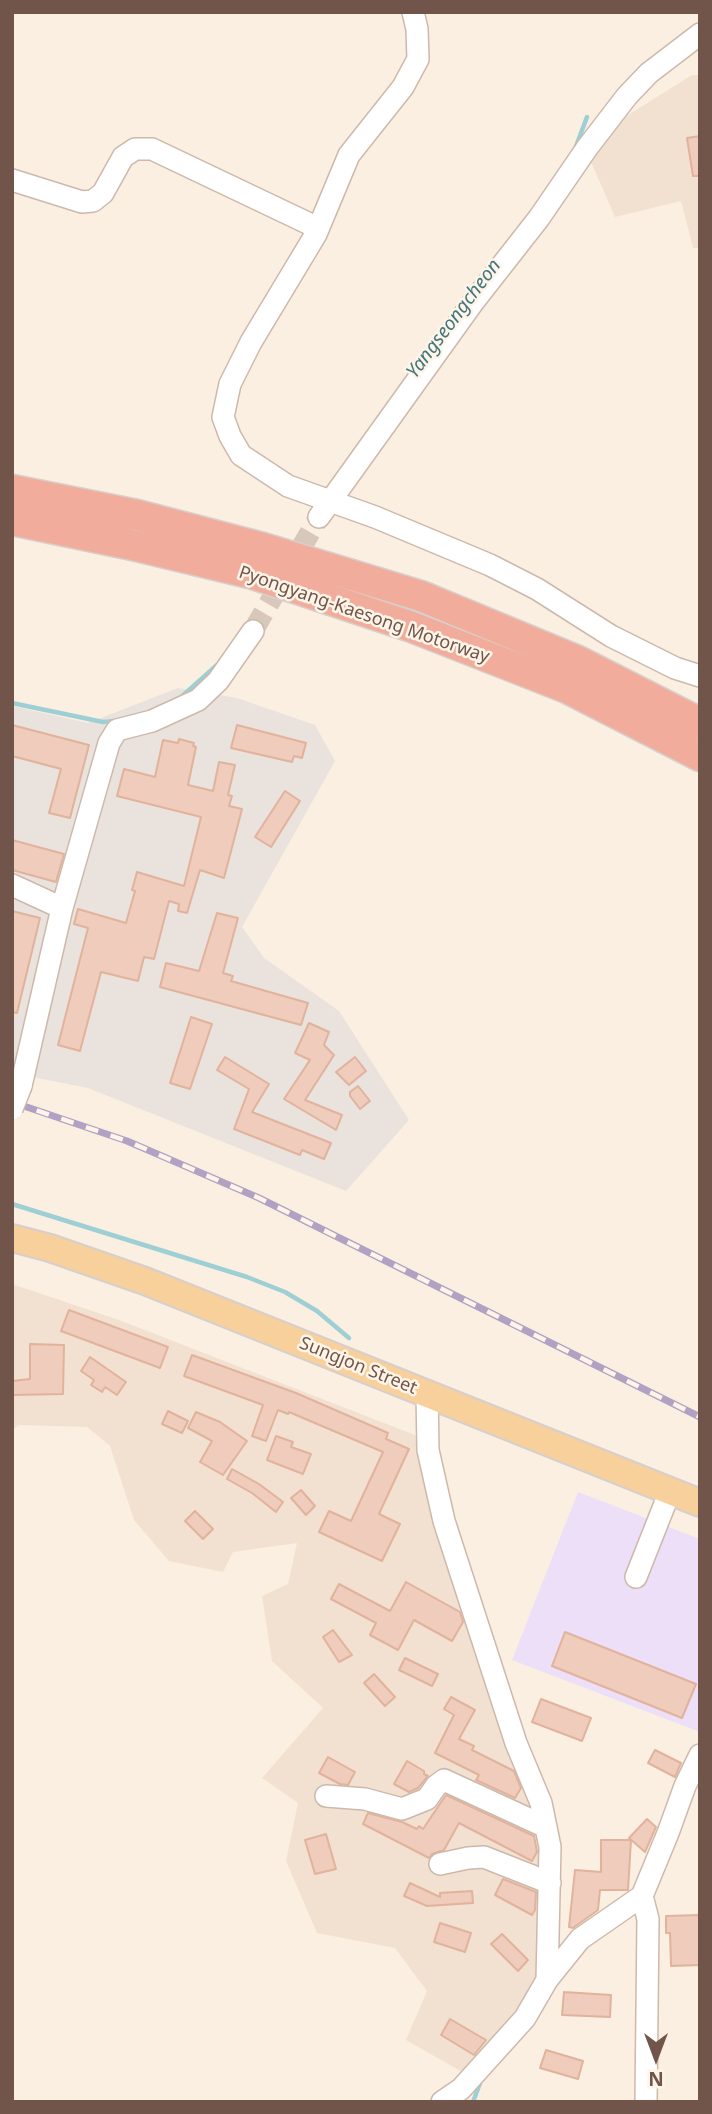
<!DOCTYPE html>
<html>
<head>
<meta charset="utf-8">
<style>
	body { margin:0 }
	#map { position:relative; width:712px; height:2114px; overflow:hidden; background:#fbefe2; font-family:"Noto Sans",sans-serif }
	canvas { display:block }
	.frame { position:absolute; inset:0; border:14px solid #71554a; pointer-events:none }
	.north { position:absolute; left:621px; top:2023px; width:70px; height:70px; -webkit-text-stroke:5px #fef4e7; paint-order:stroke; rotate:180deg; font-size:19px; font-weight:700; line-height:28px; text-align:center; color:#71554a }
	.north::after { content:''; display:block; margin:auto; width:24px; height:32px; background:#71554a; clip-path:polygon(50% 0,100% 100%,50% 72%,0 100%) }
</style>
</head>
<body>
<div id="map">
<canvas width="712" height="2114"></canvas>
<div class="frame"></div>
<div class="north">N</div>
</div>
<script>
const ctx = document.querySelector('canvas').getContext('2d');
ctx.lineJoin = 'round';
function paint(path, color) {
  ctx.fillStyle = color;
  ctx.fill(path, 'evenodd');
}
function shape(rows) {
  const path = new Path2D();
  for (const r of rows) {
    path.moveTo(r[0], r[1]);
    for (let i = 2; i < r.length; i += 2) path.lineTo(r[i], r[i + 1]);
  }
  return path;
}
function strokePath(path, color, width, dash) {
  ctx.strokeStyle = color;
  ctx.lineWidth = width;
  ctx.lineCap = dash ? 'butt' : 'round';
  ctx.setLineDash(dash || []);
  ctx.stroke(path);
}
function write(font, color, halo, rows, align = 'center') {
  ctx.font = font + ' "Noto Sans",sans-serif';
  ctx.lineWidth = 5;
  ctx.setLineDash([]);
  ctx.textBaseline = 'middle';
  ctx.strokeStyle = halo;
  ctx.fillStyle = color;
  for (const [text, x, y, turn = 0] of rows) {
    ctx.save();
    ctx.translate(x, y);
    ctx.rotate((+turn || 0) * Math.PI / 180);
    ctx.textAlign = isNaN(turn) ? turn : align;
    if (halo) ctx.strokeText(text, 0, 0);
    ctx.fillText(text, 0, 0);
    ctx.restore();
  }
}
paint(shape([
	[692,75,700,75,700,248,693,248,681,201,615,217,591,162,612,125],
	[12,1284,119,1320,415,1435,437,1521,546,1838,546,1915,535,1990,485,2053,464,2073,406,2040,427,1991,395,1948,317,1933,286,1861,298,1803,262,1778,323,1708,272,1661,262,1596,288,1584,297,1543,233,1552,223,1572,169,1561,134,1520,110,1446,87,1427,19,1425,12,1430]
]), '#f2e1d0');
paint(shape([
	[178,688,237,698,315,725,335,761,242,927,264,958,339,1011,409,1120,346,1191,88,1088,12,1073,12,706,88,723]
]), '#eae2dd');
paint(shape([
	[578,1492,700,1539,700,1732,512,1660]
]), '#ecdff7');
strokePath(shape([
	[575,149,587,117],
	[179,699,217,665],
	[12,703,103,722,116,721],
	[12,1204,247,1277,285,1292,317,1311,349,1338],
	[473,2102,480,2083]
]), '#9ecfd4', 4.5);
const building = shape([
	[700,136,700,176,693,176,687,138,700,136],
	[12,725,89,745,70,818,49,813,61,769,12,756,12,725],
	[237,725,306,743,302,758,294,756,292,762,231,748,237,725],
	[179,739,194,743,193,746,196,747,188,785,213,791,219,762,235,765,228,795,232,796,229,806,242,809,224,878,200,870,187,913,178,911,179,904,169,901,154,959,144,957,138,981,101,972,80,1051,58,1045,88,928,74,924,78,909,126,923,135,891,132,890,137,872,184,886,201,817,117,796,124,769,155,777,163,740,178,743,179,739],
	[285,791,300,801,271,847,255,837,285,791],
	[12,840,64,854,56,882,12,870,12,840],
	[12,911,40,918,17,1013,12,1012,12,911],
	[217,913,238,918,223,973,233,976,231,981,308,1003,301,1025,160,987,166,963,199,971,217,913],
	[191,1017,212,1024,190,1089,170,1083,191,1017],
	[309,1023,329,1032,324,1045,334,1055,305,1100,342,1115,336,1130,284,1099,310,1060,295,1053,309,1023],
	[225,1057,269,1084,252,1112,331,1143,324,1159,302,1150,300,1155,234,1129,249,1089,217,1070,225,1057],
	[355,1057,366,1071,349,1085,336,1072,355,1057],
	[358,1086,370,1101,360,1109,350,1096,350,1092,358,1086],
	[69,1310,168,1347,160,1368,61,1331,69,1310],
	[30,1344,64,1345,63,1394,12,1395,12,1381,30,1379,30,1344],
	[192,1355,296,1393,388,1433,386,1439,409,1449,379,1514,400,1524,382,1561,319,1532,329,1511,351,1521,383,1452,289,1412,288,1414,278,1410,266,1441,252,1436,263,1405,184,1376,192,1355],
	[90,1357,126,1382,117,1395,105,1387,102,1392,91,1385,94,1380,81,1371,90,1357],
	[168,1411,188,1421,182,1433,162,1424,168,1411],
	[196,1412,220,1422,247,1441,223,1475,200,1462,212,1441,188,1428,196,1412],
	[276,1436,293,1442,291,1447,311,1454,303,1474,267,1460,276,1436],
	[232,1469,259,1484,283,1502,276,1512,252,1493,227,1479,232,1469],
	[301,1490,315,1506,306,1515,291,1498,301,1490],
	[195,1511,213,1529,203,1539,185,1521,195,1511],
	[406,1582,460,1612,463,1622,452,1641,414,1620,398,1650,370,1635,376,1623,331,1599,339,1584,390,1611,406,1582],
	[333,1630,352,1655,339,1662,323,1637,333,1630],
	[565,1632,696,1684,682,1718,552,1666,565,1632],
	[405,1658,438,1674,432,1686,399,1670,405,1658],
	[374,1674,395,1697,385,1706,364,1683,374,1674],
	[451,1697,475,1710,459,1739,474,1746,472,1750,514,1771,521,1788,515,1798,476,1780,479,1775,435,1753,454,1715,444,1709,451,1697],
	[541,1699,591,1718,582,1741,532,1722,541,1699],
	[655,1750,681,1763,675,1777,648,1763,655,1750],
	[328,1757,355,1772,348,1785,340,1784,319,1773,328,1757],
	[407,1761,424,1771,424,1774,428,1776,418,1788,409,1792,394,1784,407,1761],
	[446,1795,534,1836,537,1852,532,1861,459,1823,444,1850,432,1854,429,1858,363,1824,368,1813,402,1822,417,1829,419,1826,423,1829,446,1795],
	[647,1819,656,1827,645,1852,629,1838,647,1819],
	[326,1834,336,1869,315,1874,305,1840,326,1834],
	[601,1840,631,1840,628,1890,600,1890,598,1910,573,1928,569,1927,575,1870,601,1872,601,1840],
	[503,1879,536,1892,535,1910,532,1915,495,1895,503,1879],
	[410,1883,440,1897,440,1893,472,1891,473,1903,427,1906,404,1896,410,1883],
	[700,1915,700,1965,671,1966,670,1933,666,1933,666,1916,700,1915],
	[440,1923,471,1933,465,1952,434,1942,440,1923],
	[502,1934,528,1960,518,1971,491,1944,502,1934],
	[564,1992,611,1995,610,2017,562,2015,564,1992],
	[450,2019,486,2040,474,2055,441,2035,450,2019],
	[546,2050,583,2061,578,2079,540,2068,546,2050]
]);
paint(building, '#efccbb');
strokePath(building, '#e1b29c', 2);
strokePath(shape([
	[253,631,319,517]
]), '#d8c8bc', 21, [21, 10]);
const minor = shape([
	[413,12,417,29,418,59,403,87,349,155,316,234,251,342,230,384,223,417,230,436,241,455,288,486,375,517,490,565,537,589,611,636,675,668,700,676],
	[12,180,82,202,93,201,103,193,123,157,135,149,152,149,318,228],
	[319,517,474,301,539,218,587,148,627,96,649,73,700,34],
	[12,885,62,908],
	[21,1086,62,908,109,743,117,730,152,721,198,700,218,681,253,631],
	[427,1393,428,1450,444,1521,516,1743,541,1803,550,1847,547,1980],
	[636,1577,670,1491],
	[326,1796,365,1799,402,1809,427,1799,436,1786,444,1780,546,1827],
	[440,1864,468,1858,484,1857,550,1883],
	[642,1896,648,1919,646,2102],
	[442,2102,461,2089,525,2018,547,1980,580,1939,642,1896,668,1833,685,1786,700,1755]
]);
const major = shape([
	[12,1238,50,1248,145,1281,700,1503]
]);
const highway = shape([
	[12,490,137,515,263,548,421,596,578,661,700,723],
	[12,520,128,544,253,574,409,626,567,688,700,756]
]);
strokePath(minor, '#cdb9ac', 24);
strokePath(major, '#d7cfcc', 30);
strokePath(highway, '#d7cfcc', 33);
strokePath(minor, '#fff', 21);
strokePath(major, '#f7d09c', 26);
strokePath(highway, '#f2ac9b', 30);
const rail = shape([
	[12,1102,127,1141,259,1198,700,1417]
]);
strokePath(rail, '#b1a2c3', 7);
strokePath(rail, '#fef4e7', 4.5, [13]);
const minorBridge = shape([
	[12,1109,21,1086]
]);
strokePath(minorBridge, '#cdb9ac', 24, []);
strokePath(minorBridge, '#fff', 21);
write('18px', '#71554a', '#fef4e7', [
	["Pyongyang-Kaesong Motorway",364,615,19],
	["Sungjon Street",358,1366,22]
]);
write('italic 19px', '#42777d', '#fef4e7', [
	["Yangseongcheon",454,319,-53]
]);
</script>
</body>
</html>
